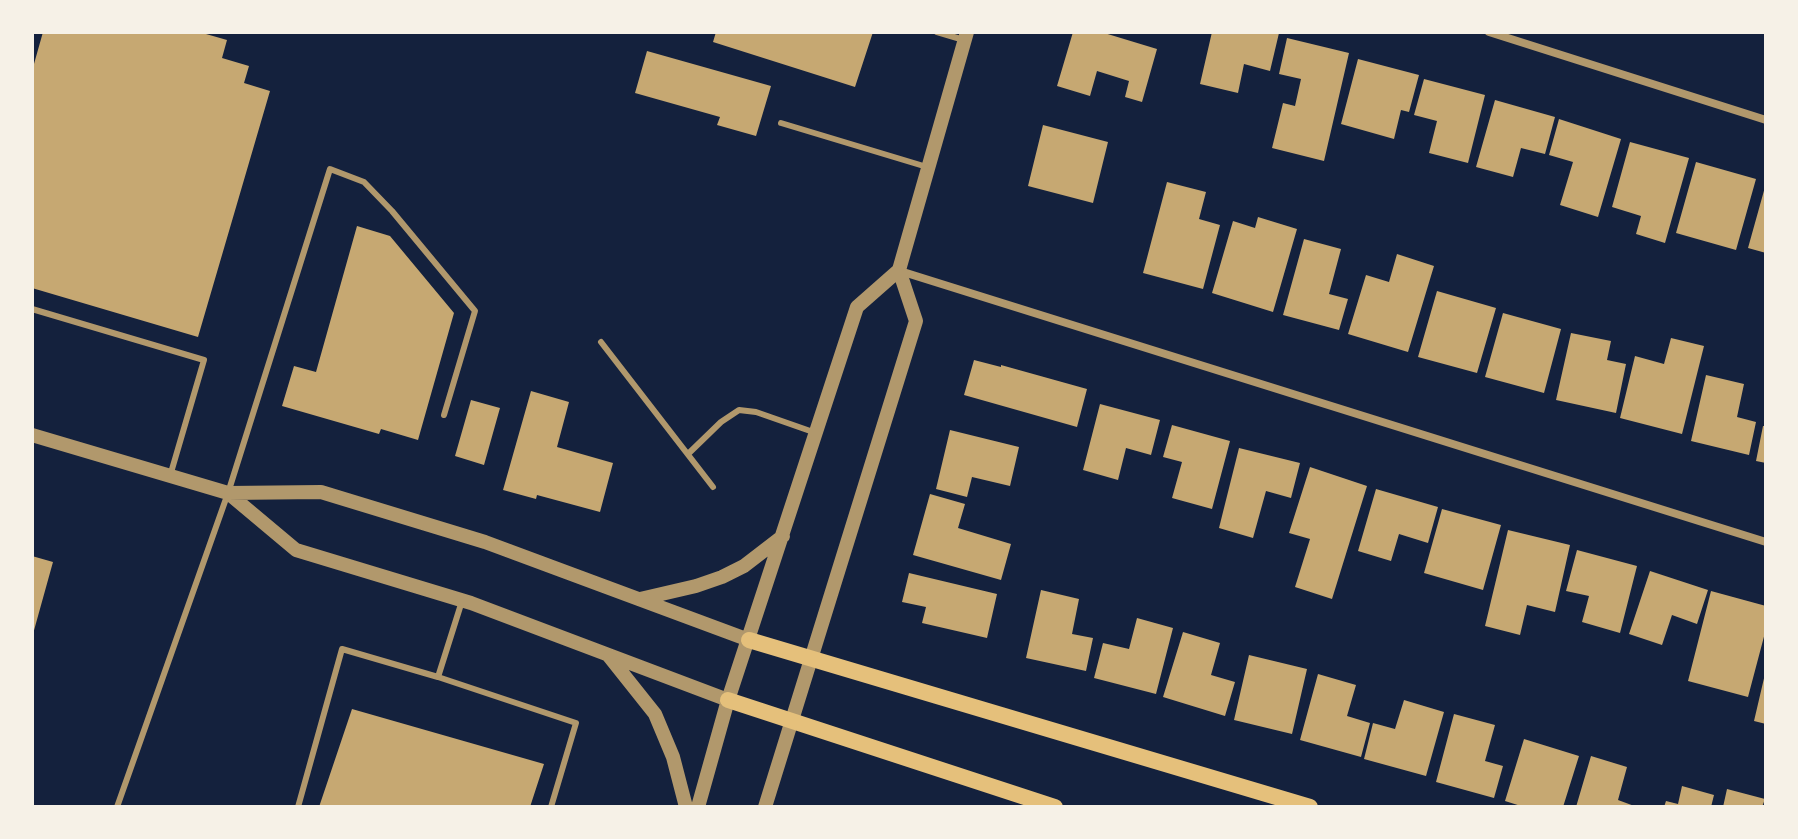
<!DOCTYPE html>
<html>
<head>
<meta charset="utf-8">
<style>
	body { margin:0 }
	#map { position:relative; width:1798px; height:839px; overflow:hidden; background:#14213d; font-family:Raleway,sans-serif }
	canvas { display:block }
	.frame { position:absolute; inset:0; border:34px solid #f6f1e7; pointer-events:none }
</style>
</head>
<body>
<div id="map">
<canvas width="1798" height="839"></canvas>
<div class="frame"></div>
</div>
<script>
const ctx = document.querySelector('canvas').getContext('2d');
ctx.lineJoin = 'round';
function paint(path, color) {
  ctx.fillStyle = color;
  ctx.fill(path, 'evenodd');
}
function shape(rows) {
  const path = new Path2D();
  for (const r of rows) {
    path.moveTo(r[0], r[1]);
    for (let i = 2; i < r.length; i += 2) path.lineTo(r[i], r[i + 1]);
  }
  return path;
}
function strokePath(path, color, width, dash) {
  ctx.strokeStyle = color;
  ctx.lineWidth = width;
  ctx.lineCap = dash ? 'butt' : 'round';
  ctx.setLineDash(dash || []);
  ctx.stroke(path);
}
paint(shape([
	[43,32,199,32,227,40,222,58,249,66,244,83,270,91,198,337,32,288,32,71],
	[716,32,873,32,855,87,713,42],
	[1073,32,1101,32,1157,49,1142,102,1125,97,1129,81,1097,71,1090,96,1057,86],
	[1212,32,1279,33,1270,71,1244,64,1238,93,1200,84],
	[1287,38,1349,53,1324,161,1272,148,1283,103,1295,106,1301,79,1279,74],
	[647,51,771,86,756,136,717,125,720,117,635,93],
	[1358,59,1419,75,1409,112,1401,110,1394,139,1341,124],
	[1424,79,1485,95,1468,163,1429,153,1437,121,1414,115],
	[1495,100,1555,117,1545,154,1521,148,1513,177,1476,167],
	[1559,119,1621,139,1598,217,1560,205,1573,162,1549,155],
	[1043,125,1108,142,1093,203,1028,186],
	[1630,142,1689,158,1665,243,1636,234,1641,216,1612,207],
	[1696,162,1756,179,1736,250,1676,233],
	[1167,182,1206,192,1199,219,1220,225,1203,289,1143,273],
	[1765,187,1766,187,1766,253,1748,248],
	[1258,217,1297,229,1273,312,1212,293,1233,221,1255,228],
	[357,226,390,236,454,313,418,440,381,429,379,434,282,406,294,366,316,372],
	[1304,239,1341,249,1329,294,1348,299,1339,330,1283,315],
	[1397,254,1434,266,1408,352,1348,334,1366,275,1389,282],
	[1437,291,1496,308,1477,373,1418,357],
	[1503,313,1561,329,1544,393,1485,377],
	[1571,333,1611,341,1607,360,1626,364,1616,413,1556,400],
	[1671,338,1704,346,1682,434,1620,418,1635,356,1664,364],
	[974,360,1001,367,1001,365,1087,389,1077,427,964,395],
	[1706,375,1744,384,1737,417,1756,422,1749,455,1691,441],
	[531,391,569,402,557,447,613,463,600,512,537,495,536,499,503,490],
	[471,400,500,408,484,465,455,456],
	[1100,404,1160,420,1151,455,1126,448,1118,480,1083,470],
	[1172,425,1230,441,1212,509,1172,498,1182,462,1163,457],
	[1763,426,1766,426,1766,463,1756,461],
	[950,430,1019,447,1010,486,972,477,967,497,936,489],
	[1239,448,1300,463,1291,498,1266,491,1253,538,1219,528],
	[1310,467,1367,486,1332,599,1295,587,1310,539,1289,533],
	[1376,489,1438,507,1428,543,1399,534,1391,561,1358,551],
	[930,494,965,504,958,528,1011,544,1001,580,913,555],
	[1442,509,1501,525,1483,590,1424,573],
	[1508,530,1570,545,1555,612,1527,605,1520,635,1485,626],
	[1577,550,1637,566,1620,633,1582,622,1589,596,1566,591],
	[32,556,53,562,33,634,32,634],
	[1650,571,1708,590,1697,624,1672,615,1662,645,1629,634],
	[909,573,997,594,987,638,922,623,926,607,902,602],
	[1041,590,1079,599,1072,634,1093,638,1086,671,1026,658],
	[1711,591,1766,606,1766,629,1748,697,1688,681],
	[1137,618,1173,628,1156,694,1094,678,1103,643,1129,649],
	[1183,632,1220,643,1211,675,1235,682,1225,716,1163,697],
	[1249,655,1307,669,1292,734,1234,720],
	[1318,674,1356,685,1347,716,1370,723,1361,757,1300,740],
	[1765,674,1766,674,1766,724,1754,721],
	[1404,700,1444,712,1426,776,1364,759,1373,723,1395,729],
	[352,709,544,764,530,807,319,807],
	[1454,714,1495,725,1485,761,1503,766,1494,798,1436,782],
	[1524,739,1579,756,1563,807,1524,807,1505,801],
	[1591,756,1627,767,1618,800,1637,807,1576,807],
	[1682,786,1714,795,1711,807,1664,807,1666,801,1678,804],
	[1727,789,1765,799,1762,807,1723,807]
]), '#c6a872');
strokePath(shape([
	[937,32,964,40],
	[781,123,927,167],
	[32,309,204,360,170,476],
	[601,342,713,487],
	[688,454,721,422,739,410,756,412,816,433],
	[462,601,438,677,576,723,551,807],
	[117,807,228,493,330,169,364,182,392,211,475,311,444,415],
	[298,807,342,649,438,677]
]), '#b1986c', 6);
strokePath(shape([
	[1489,32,1766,120],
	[900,271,1766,542]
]), '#b1986c', 8);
strokePath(shape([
	[32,435,228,493,321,492,485,542,749,640],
	[228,493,296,550,471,603,728,700],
	[640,599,696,586,722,577,744,566,783,536],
	[608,655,655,714,673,757,686,807],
	[698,807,728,700,857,307,899,270,967,32],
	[765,807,916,321,899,270]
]), '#b1986c', 14);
strokePath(shape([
	[749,640,1310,807],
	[728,700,1055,807]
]), '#e5c07b', 16);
</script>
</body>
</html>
